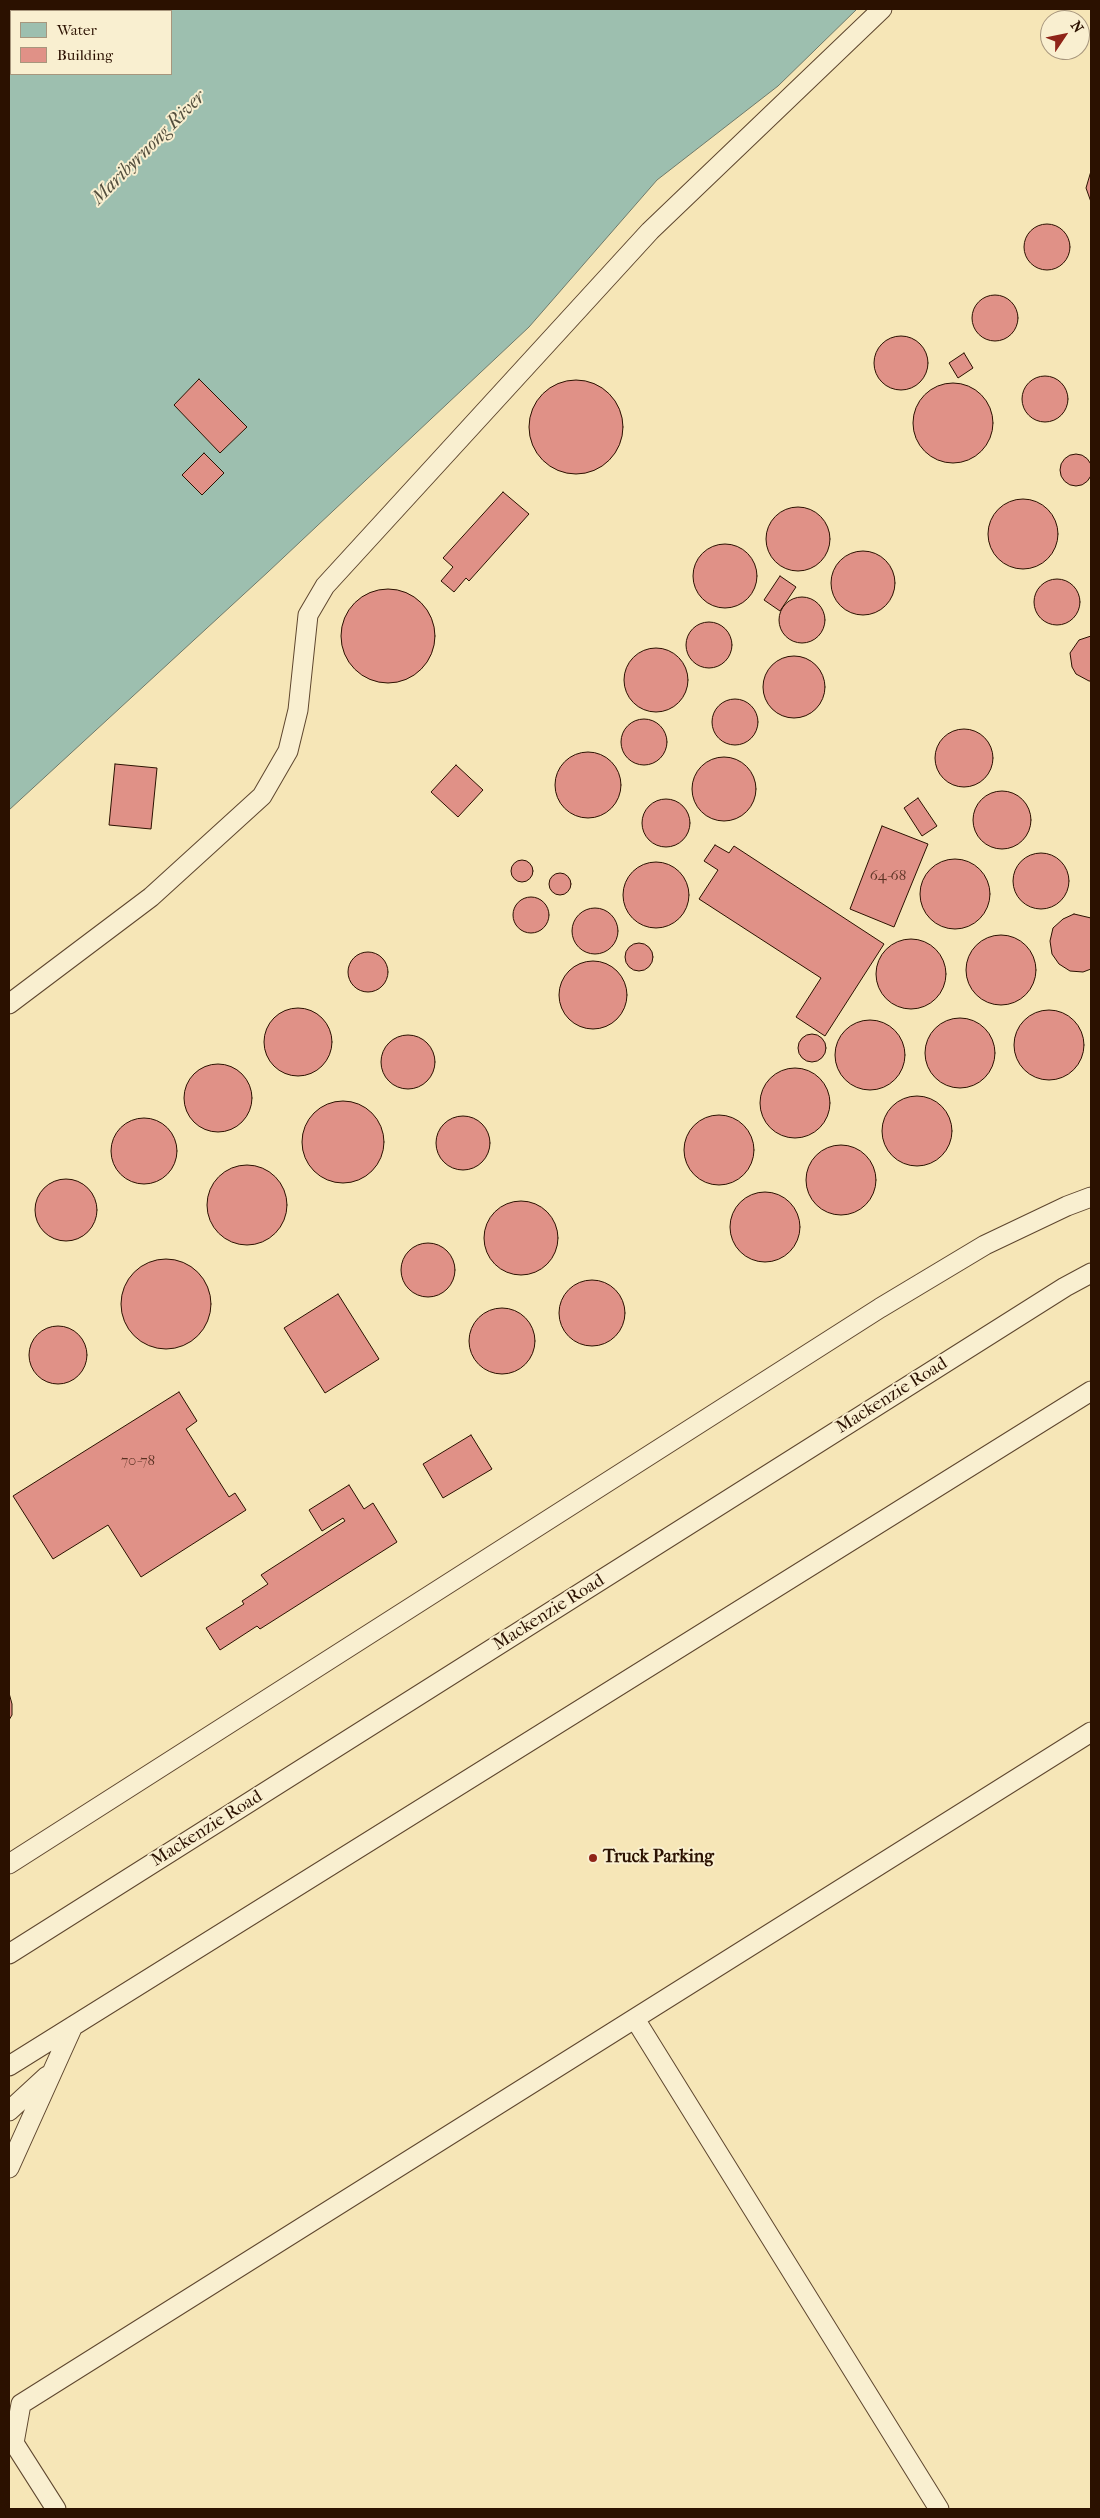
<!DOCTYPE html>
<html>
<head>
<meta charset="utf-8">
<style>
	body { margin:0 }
	#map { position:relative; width:1100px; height:2518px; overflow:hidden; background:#f6e6b7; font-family:"IM FELL French Canon",serif }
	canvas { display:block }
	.frame { position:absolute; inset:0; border:10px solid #2b1100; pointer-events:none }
	.legend { position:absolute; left:10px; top:10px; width:162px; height:65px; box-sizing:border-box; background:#f9efd0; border:1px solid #a7967d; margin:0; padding:6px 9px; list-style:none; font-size:15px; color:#2b1100 }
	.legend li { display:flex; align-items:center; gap:10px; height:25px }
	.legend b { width:25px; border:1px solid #a7967d }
	.north { position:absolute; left:1040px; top:10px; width:50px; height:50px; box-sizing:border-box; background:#f9efd0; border:1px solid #a7967d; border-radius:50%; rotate:56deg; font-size:14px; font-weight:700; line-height:20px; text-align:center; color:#2b1100 }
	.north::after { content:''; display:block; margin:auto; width:18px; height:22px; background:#8f2418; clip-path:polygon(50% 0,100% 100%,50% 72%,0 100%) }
</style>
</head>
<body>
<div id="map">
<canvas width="1100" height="2518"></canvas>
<div class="frame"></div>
<ul class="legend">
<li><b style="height:14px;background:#9dbfaf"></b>Water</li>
<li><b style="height:14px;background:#e09187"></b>Building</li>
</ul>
<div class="north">N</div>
</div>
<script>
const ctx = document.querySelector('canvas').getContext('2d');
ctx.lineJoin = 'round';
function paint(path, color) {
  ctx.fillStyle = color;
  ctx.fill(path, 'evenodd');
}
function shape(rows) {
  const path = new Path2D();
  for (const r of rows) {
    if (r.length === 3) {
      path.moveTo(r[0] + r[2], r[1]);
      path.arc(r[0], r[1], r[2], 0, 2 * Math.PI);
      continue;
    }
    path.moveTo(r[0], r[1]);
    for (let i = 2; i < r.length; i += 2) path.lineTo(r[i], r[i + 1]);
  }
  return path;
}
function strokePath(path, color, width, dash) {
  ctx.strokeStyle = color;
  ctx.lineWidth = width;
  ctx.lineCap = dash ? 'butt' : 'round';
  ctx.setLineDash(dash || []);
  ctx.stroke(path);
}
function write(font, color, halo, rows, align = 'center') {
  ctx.font = font + ' "IM FELL French Canon",serif';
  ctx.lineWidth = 4;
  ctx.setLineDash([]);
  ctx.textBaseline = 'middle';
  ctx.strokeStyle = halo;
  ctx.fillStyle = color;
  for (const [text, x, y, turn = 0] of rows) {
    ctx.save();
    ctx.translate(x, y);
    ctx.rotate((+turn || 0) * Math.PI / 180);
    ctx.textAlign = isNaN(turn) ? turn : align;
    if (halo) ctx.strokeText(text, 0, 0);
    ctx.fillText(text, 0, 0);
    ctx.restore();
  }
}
const water = shape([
	[9,9,857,9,778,86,657,180,529,327,268,572,9,810,9,9],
	[11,11,171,11,171,74,11,74,11,11]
]);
paint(water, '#9dbfaf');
strokePath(water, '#6f7969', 1);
const building = shape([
	[1091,171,1091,202,1086,188,1091,171],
	[1047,247,23],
	[995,318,23],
	[901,363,27],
	[964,353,973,368,958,378,949,363,964,353],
	[1045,399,23],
	[199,379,247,427,220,453,174,405,199,379],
	[576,427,47],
	[953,423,40],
	[204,453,224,473,202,495,182,475,204,453],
	[1076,470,16],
	[503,492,529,514,469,581,466,578,454,592,441,581,453,567,443,558,503,492],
	[1023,534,35],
	[798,539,32],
	[725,576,32],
	[863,583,32],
	[780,576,796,587,780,611,764,600,780,576],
	[1057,602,23],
	[388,636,47],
	[802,620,23],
	[709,645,23],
	[1091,636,1091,681,1089,681,1076,674,1072,667,1070,653,1079,640,1091,636],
	[656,680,32],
	[794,687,31],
	[735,722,23],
	[644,742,23],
	[964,758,29],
	[588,785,33],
	[724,789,32],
	[115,764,157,768,151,829,109,825,115,764],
	[456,765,483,790,458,817,431,792,456,765],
	[1002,820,29],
	[918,798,937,826,922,836,904,808,918,798],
	[666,823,24],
	[882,826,928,844,894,927,850,909,882,826],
	[715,845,729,853,734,846,884,944,825,1036,796,1017,821,978,699,899,718,870,704,861,715,845],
	[1041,881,28],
	[955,894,35],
	[522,871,11],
	[656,895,33],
	[560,884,11],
	[531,915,18],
	[595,931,23],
	[1074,914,1091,918,1091,969,1083,972,1070,971,1059,964,1052,954,1050,941,1053,928,1063,919,1074,914],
	[1001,970,35],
	[911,974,35],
	[639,957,14],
	[368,972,20],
	[593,995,34],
	[298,1042,34],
	[1049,1045,35],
	[960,1053,35],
	[870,1055,35],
	[812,1048,14],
	[408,1062,27],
	[218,1098,34],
	[795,1103,35],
	[917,1131,35],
	[343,1142,41],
	[719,1150,35],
	[463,1143,27],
	[144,1151,33],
	[841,1180,35],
	[247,1205,40],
	[66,1210,31],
	[765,1227,35],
	[521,1238,37],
	[428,1270,27],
	[166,1304,45],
	[592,1313,33],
	[338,1294,379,1359,325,1393,284,1328,338,1294],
	[502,1341,33],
	[58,1355,29],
	[179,1392,197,1421,186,1429,229,1497,235,1493,246,1510,141,1577,108,1525,53,1559,13,1496,179,1392],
	[471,1435,492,1469,443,1498,423,1464,471,1435],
	[349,1485,364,1509,373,1503,397,1542,260,1629,257,1626,220,1650,206,1628,244,1604,242,1601,268,1584,261,1575,345,1521,343,1518,322,1531,309,1510,349,1485],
	[9,1693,12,1704,12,1715,9,1720,9,1693]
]);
paint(building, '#e09187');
strokePath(building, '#2b1100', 1);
const lane = shape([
	[9,1004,151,897,262,796,288,751,298,710,308,615,325,586,650,231,882,9],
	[9,1864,880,1308,985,1245,1067,1206,1091,1197],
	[9,1954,1065,1287,1091,1273],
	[635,2019,939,2509],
	[9,2066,1091,1391],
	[9,2111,47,2076],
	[9,2168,73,2026],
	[56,2509,14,2443,21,2404,1091,1732]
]);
strokePath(lane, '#5e462e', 21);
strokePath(lane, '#f9efd0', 19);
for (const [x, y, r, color] of [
	[593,1858,5,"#8f2418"]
]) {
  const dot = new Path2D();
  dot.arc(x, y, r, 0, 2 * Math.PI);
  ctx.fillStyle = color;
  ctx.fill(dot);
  strokePath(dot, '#f9efd0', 2);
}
write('15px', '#583122', null, [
	["64-68",888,876],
	["70-78",138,1461]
]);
write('18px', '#2b1100', '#f9efd0', [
	["Mackenzie Road",892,1396,-32],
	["Mackenzie Road",549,1613,-32],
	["Mackenzie Road",207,1829,-32]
]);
write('bold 18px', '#2b1100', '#f9efd0', [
	["Truck Parking",603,1858]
], 'left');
write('italic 19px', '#534e3d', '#f9efd0', [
	["Maribyrnong River",149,148,-45]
]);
</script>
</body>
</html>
